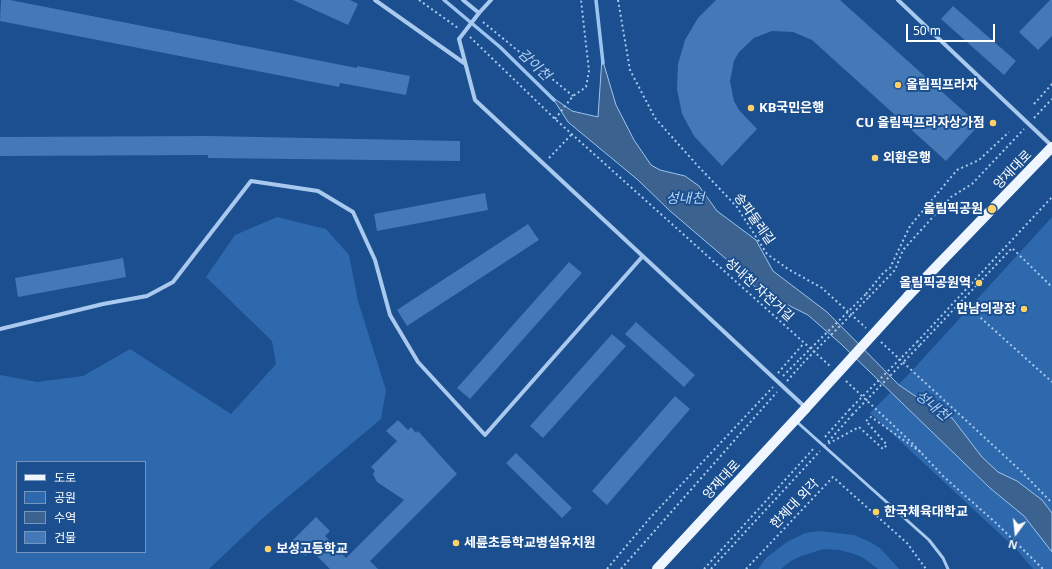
<!DOCTYPE html>
<html>
<head>
<meta charset="utf-8">
<style>
	body { margin:0 }
	#map { position:relative; width:1052px; height:569px; overflow:hidden; background:#1b4f8f; font-family:"Noto Sans","Noto Sans KR",sans-serif }
	canvas { display:block }
	.legend { position:absolute; left:16px; top:461px; width:130px; height:92px; box-sizing:border-box; background:#1b4f8f; border:1px solid #7695bc; margin:0; padding:5px 7px; list-style:none; font-size:12px; color:#fff }
	.legend li { display:flex; align-items:center; gap:8px; height:20px }
	.legend b { width:20px; border:1px solid #7695bc }
	.north { position:absolute; left:996px; top:513px; width:40px; height:40px; -webkit-text-stroke:3px #1b4f8f; paint-order:stroke; rotate:195deg; font-size:11px; font-weight:700; line-height:16px; text-align:center; color:#fff }
	.north::after { content:''; display:block; margin:auto; width:14px; height:18px; background:#fff; clip-path:polygon(50% 0,100% 100%,50% 72%,0 100%) }
	.scale { position:absolute; left:906px; top:24px; width:89px; height:18px; box-sizing:border-box; border:2px solid #fff; border-top:0; padding-left:5px; font-size:12px; line-height:14px; white-space:nowrap; color:#fff; -webkit-text-stroke:3px #1b4f8f; paint-order:stroke }
</style>
</head>
<body>
<div id="map">
<canvas width="1052" height="569"></canvas>
<ul class="legend">
<li><b style="height:5px;background:#f0f6ff"></b>도로</li>
<li><b style="height:11px;background:#2e69ad"></b>공원</li>
<li><b style="height:11px;background:#3c6290"></b>수역</li>
<li><b style="height:11px;background:#4478b7"></b>건물</li>
</ul>
<div class="north">N</div>
<div class="scale">50 m</div>
</div>
<script>
const ctx = document.querySelector('canvas').getContext('2d');
ctx.lineJoin = 'round';
function paint(path, color) {
  ctx.fillStyle = color;
  ctx.fill(path, 'evenodd');
}
function shape(rows) {
  const path = new Path2D();
  for (const r of rows) {
    path.moveTo(r[0], r[1]);
    for (let i = 2; i < r.length; i += 2) path.lineTo(r[i], r[i + 1]);
  }
  return path;
}
function strokePath(path, color, width, dash) {
  ctx.strokeStyle = color;
  ctx.lineWidth = width;
  ctx.lineCap = dash ? 'butt' : 'round';
  ctx.setLineDash(dash || []);
  ctx.stroke(path);
}
function write(font, color, halo, rows, align = 'center') {
  ctx.font = font + ' "Noto Sans","Noto Sans KR",sans-serif';
  ctx.lineWidth = 4;
  ctx.setLineDash([]);
  ctx.textBaseline = 'middle';
  ctx.strokeStyle = halo;
  ctx.fillStyle = color;
  for (const [text, x, y, turn = 0] of rows) {
    ctx.save();
    ctx.translate(x, y);
    ctx.rotate((+turn || 0) * Math.PI / 180);
    ctx.textAlign = isNaN(turn) ? turn : align;
    if (halo) ctx.strokeText(text, 0, 0);
    ctx.fillText(text, 0, 0);
    ctx.restore();
  }
}
paint(shape([
	[277,217,326,229,349,255,358,301,386,390,381,419,264,517,209,569,0,569,0,375,37,382,83,376,130,349,231,414,276,364,272,341,206,277,235,235],
	[17,462,145,462,145,552,17,552],
	[1052,217,1052,569,1033,569,1016,549,870,413,909,374],
	[820,531,854,535,868,541,880,548,899,569,878,569,862,557,851,553,839,550,824,549,801,556,791,561,781,569,758,569,766,558,787,542,805,533]
]), '#2e69ad');
const water = shape([
	[602,58,616,105,634,140,651,165,660,170,685,176,699,186,717,211,756,240,773,271,827,312,899,385,933,408,952,418,982,457,998,472,1017,481,1042,500,1052,513,1052,552,1024,516,990,488,841,344,808,315,758,290,739,270,669,210,638,180,568,122,552,97,572,111,598,117,602,58]
]);
paint(water, '#3c6290');
strokePath(water, '#9cc4f0', 1);
strokePath(shape([
	[444,0,500,47,554,100],
	[596,0,603,63]
]), '#9cc4f0', 3.5);
paint(shape([
	[1,0,10,0,357,68,357,66,410,76,406,95,340,83,339,87,0,21],
	[293,0,350,0,358,4,348,25],
	[716,0,840,0,979,125,946,161,812,40,793,32,772,31,754,38,739,52,734,61,730,81,734,101,739,110,757,129,722,166,694,136,682,114,677,89,678,64,685,40,698,18],
	[1050,0,1052,0,1052,36,1038,50,1019,32],
	[953,6,1016,61,1004,75,941,19],
	[208,136,460,141,460,161,208,158,208,155,0,156,0,137],
	[485,193,488,210,377,231,374,214],
	[528,224,539,240,407,326,397,310],
	[123,258,126,277,18,297,15,278],
	[569,262,582,273,470,399,457,388],
	[636,322,695,375,684,387,625,334],
	[612,334,626,346,543,438,530,426],
	[675,396,690,409,607,505,592,491],
	[398,420,408,430,411,427,416,433,418,431,457,474,370,561,378,569,330,569,311,550,305,556,291,542,316,517,330,531,325,536,346,558,404,500,377,482,373,474,375,471,371,467,397,441,386,431],
	[516,453,572,508,562,518,506,463]
]), '#4478b7');
strokePath(shape([
	[419,0,458,28],
	[618,0,630,70,655,118,697,165,737,207,767,254,788,269,822,288,866,328],
	[483,22,573,96],
	[470,37,555,119,830,366],
	[1034,104,1052,84],
	[1034,118,1052,99],
	[555,119,573,96,586,87,589,71,581,0],
	[549,158,572,134],
	[866,294,884,272,890,268,910,226,957,170,979,160,1009,132],
	[869,297,895,270,903,250,951,197,972,184,1024,129],
	[962,301,1052,382],
	[881,342,1023,473,1052,503],
	[917,342,1052,197],
	[920,345,1012,248,1052,287],
	[778,373,804,343],
	[783,376,800,359],
	[787,381,803,363],
	[846,381,911,442,944,477,996,523,1043,569],
	[825,437,849,410],
	[828,442,852,415],
	[607,569,649,519,773,387],
	[621,569,777,392],
	[704,569,815,447],
	[711,569,820,451],
	[746,569,833,477,907,543,926,569]
]), '#a9c9ee', 2, [2, 3]);
strokePath(shape([
	[797,422,929,540,943,558,948,569]
]), '#a9c9ee', 3);
strokePath(shape([
	[375,0,464,63],
	[463,0,479,13,491,0],
	[898,0,1052,146],
	[459,39,475,100,806,408],
	[0,329,103,304,147,296,173,282,251,181,318,191,353,212,375,260,390,315,418,362,485,435,642,257]
]), '#a9c9ee', 4);
strokePath(shape([
	[908,296,1052,147],
	[657,569,806,408]
]), '#f0f6ff', 10);
strokePath(shape([
	[800,359,866,294],
	[803,363,869,297],
	[849,410,917,342],
	[852,415,920,345],
	[824,446,859,427,883,449,887,445,866,421,871,417,922,453]
]), '#a9c9ee', 2, [2, 3]);
strokePath(shape([
	[459,39,479,13]
]), '#a9c9ee', 4);
strokePath(shape([
	[806,408,908,296]
]), '#f0f6ff', 10);
for (const [x, y, r, color] of [
	[898,85,4,"#ffd166"],
	[751,108,4,"#ffd166"],
	[993,123,4,"#ffd166"],
	[875,158,4,"#ffd166"],
	[992,209,5,"#ffd166"],
	[979,283,4,"#ffd166"],
	[1024,309,4,"#ffd166"],
	[876,512,4,"#ffd166"],
	[456,543,4,"#ffd166"],
	[268,549,4,"#ffd166"]
]) {
  const dot = new Path2D();
  dot.arc(x, y, r, 0, 2 * Math.PI);
  ctx.fillStyle = color;
  ctx.fill(dot);
  strokePath(dot, '#1b4f8f', 1.5);
}
write('bold 13px', '#fff', '#1b4f8f', [
	["올림픽프라자",906,85],
	["KB국민은행",759,108],
	["CU 올림픽프라자상가점",985,123,"right"],
	["외환은행",883,158],
	["올림픽공원",983,209,"right"],
	["올림픽공원역",971,283,"right"],
	["만남의광장",1016,309,"right"],
	["한국체육대학교",884,512],
	["세륜초등학교병설유치원",464,543],
	["보성고등학교",276,549]
], 'left');
write('13px', '#fff', '#1b4f8f', [
	["양재대로",1013,170,-46],
	["송파둘레길",754,219,55],
	["성내천 자전거길",759,290,42],
	["양재대로",722,480,-47],
	["한체대 외각",795,504,-46]
]);
write('italic 14px', '#b5d3f5', '#1b4f8f', [
	["감이천",534,65,43],
	["성내천",685,199],
	["성내천",932,406,39]
]);
</script>
</body>
</html>
